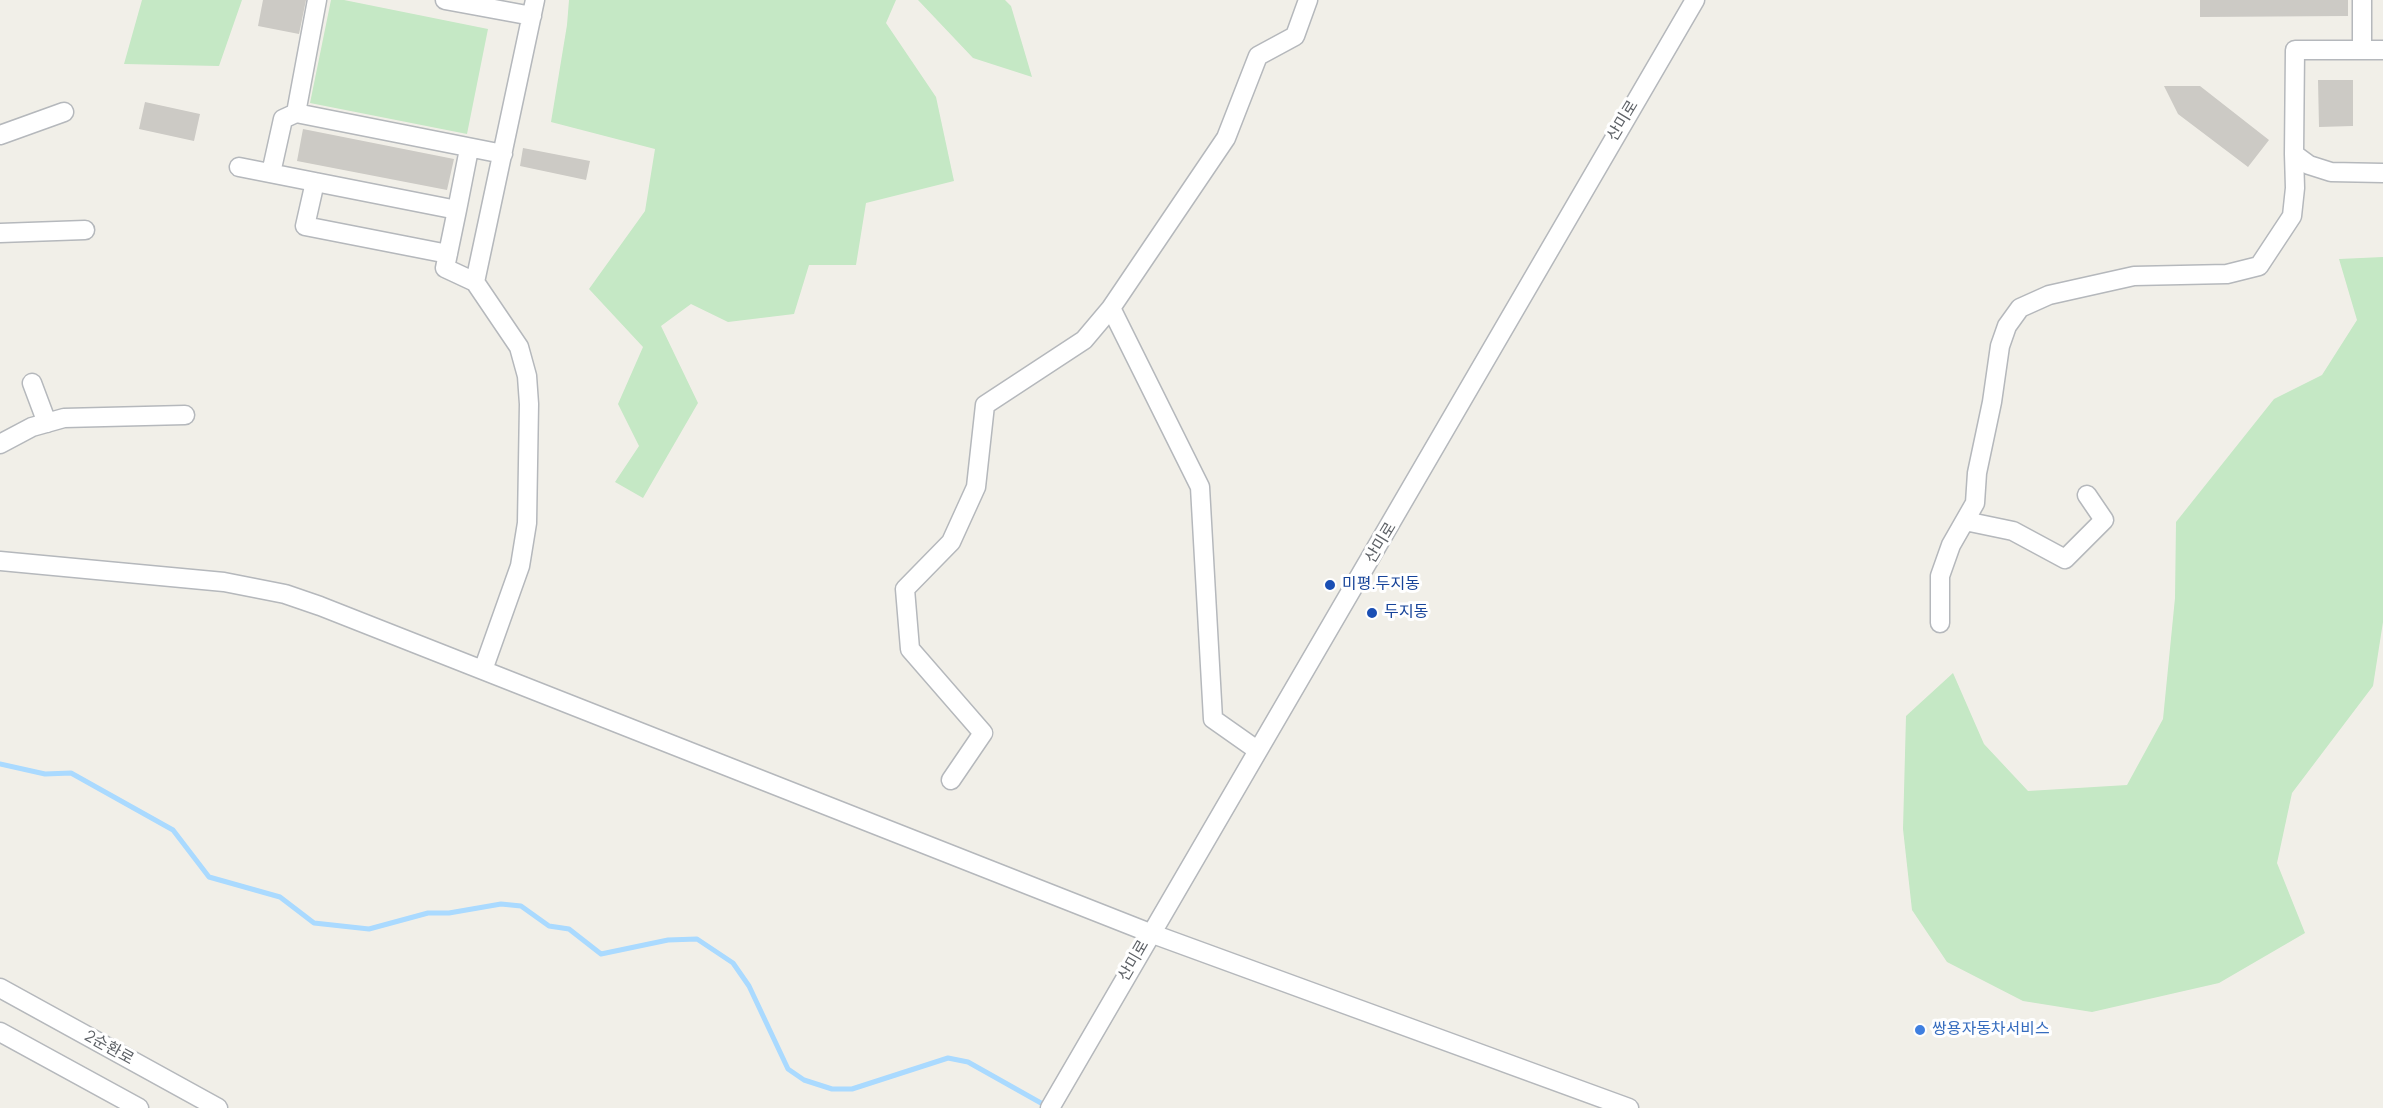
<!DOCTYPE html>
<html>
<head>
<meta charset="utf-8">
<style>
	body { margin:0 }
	canvas { display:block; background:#f1efe8 }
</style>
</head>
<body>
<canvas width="2383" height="1108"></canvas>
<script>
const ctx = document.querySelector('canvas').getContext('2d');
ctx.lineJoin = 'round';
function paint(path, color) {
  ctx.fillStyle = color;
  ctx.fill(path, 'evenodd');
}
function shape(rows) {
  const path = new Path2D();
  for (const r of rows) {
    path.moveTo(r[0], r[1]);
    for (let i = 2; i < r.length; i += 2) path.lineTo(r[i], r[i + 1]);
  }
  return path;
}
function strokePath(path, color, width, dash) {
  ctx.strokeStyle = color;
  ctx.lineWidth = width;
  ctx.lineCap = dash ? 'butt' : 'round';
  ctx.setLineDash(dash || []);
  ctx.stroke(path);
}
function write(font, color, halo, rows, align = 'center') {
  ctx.font = font + ' Manrope,"Noto Sans KR",sans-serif';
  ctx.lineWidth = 6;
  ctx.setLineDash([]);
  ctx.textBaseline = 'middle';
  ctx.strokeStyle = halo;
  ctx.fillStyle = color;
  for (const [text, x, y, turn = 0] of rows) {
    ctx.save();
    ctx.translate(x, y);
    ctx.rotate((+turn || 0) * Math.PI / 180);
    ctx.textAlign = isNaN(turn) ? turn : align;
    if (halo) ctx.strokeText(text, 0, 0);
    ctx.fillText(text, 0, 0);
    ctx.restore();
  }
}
paint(shape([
	[142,0,242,0,219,66,124,64],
	[331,0,344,0,488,29,467,134,310,103],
	[569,0,896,0,886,23,936,97,954,181,866,203,856,265,809,265,794,314,728,322,691,304,661,326,698,403,643,498,615,482,639,446,618,404,643,347,589,289,645,211,655,149,551,122,567,25],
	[918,0,1005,0,1011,6,1032,77,973,58],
	[2383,257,2383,622,2373,686,2292,793,2277,863,2305,933,2219,983,2092,1012,2023,1001,1947,962,1912,910,1903,829,1906,716,1953,673,1984,744,2028,791,2127,785,2163,719,2175,598,2176,522,2274,399,2322,375,2357,320,2339,259]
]), '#c5e8c5');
strokePath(shape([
	[0,764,45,774,71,773,173,830,209,877,280,897,314,923,369,929,428,913,449,913,501,904,521,906,549,926,569,929,601,954,668,940,697,939,733,963,749,986,788,1069,804,1080,832,1089,852,1089,948,1058,968,1062,1048,1107]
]), '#aadaff', 5);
paint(shape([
	[263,0,306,0,299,34,258,26],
	[2200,0,2348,0,2348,16,2200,17],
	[2318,80,2353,80,2353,126,2319,127],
	[2164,86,2200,86,2269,140,2248,167,2178,114],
	[145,102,200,114,194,141,139,129],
	[303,129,454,159,447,190,297,161],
	[523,148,590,161,586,180,520,166]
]), '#cccac5');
const minor = shape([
	[317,0,296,113,503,154],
	[445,0,532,16],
	[2362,0,2362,50],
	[2383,50,2295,50,2294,154,2309,165,2331,172,2383,173],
	[0,135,64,112],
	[239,167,457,210,445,268,475,282],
	[271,173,283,119,296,113],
	[315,182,305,226,448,254],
	[457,210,469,149],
	[0,233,85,230],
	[32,383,47,423],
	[0,444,32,427,64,418,185,415],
	[1965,521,2013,531,2065,559,2104,520,2087,495],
	[0,561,224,582,285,594,320,606,1150,933,1629,1108],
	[1940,623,1940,576,1951,545,1975,503,1977,473,1992,402,2000,346,2007,326,2020,308,2049,295,2134,276,2227,274,2259,266,2292,216,2295,188,2294,154],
	[483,670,520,566,527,523,529,404,527,376,519,347,475,282,535,0],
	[1257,750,1213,719,1200,487,1111,308,1226,138,1258,56,1295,36,1308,0],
	[951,780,983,733,910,649,905,589,951,542,976,487,985,405,1084,340,1111,308],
	[0,988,218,1108],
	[0,1032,139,1108],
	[1050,1108,1695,0]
]);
strokePath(minor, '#b5b8bc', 21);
strokePath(minor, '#fff', 18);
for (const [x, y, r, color] of [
	[1330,585,6,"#1a4fb4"],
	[1372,613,6,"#1a4fb4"],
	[1920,1030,6,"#3f7fe0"]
]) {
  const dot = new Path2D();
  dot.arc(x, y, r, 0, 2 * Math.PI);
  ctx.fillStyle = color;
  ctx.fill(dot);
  strokePath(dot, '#fff', 2);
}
write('16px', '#5f6368', '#fff', [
	["산미로",1623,121,-59],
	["산미로",1381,543,-59],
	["산미로",1134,961,-60],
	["2순환로",109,1048,29]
]);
write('16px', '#164399', '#fff', [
	["미평.두지동",1342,585],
	["두지동",1384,613]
], 'left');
write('16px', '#366cbe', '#fff', [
	["쌍용자동차서비스",1932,1030]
], 'left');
</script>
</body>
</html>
